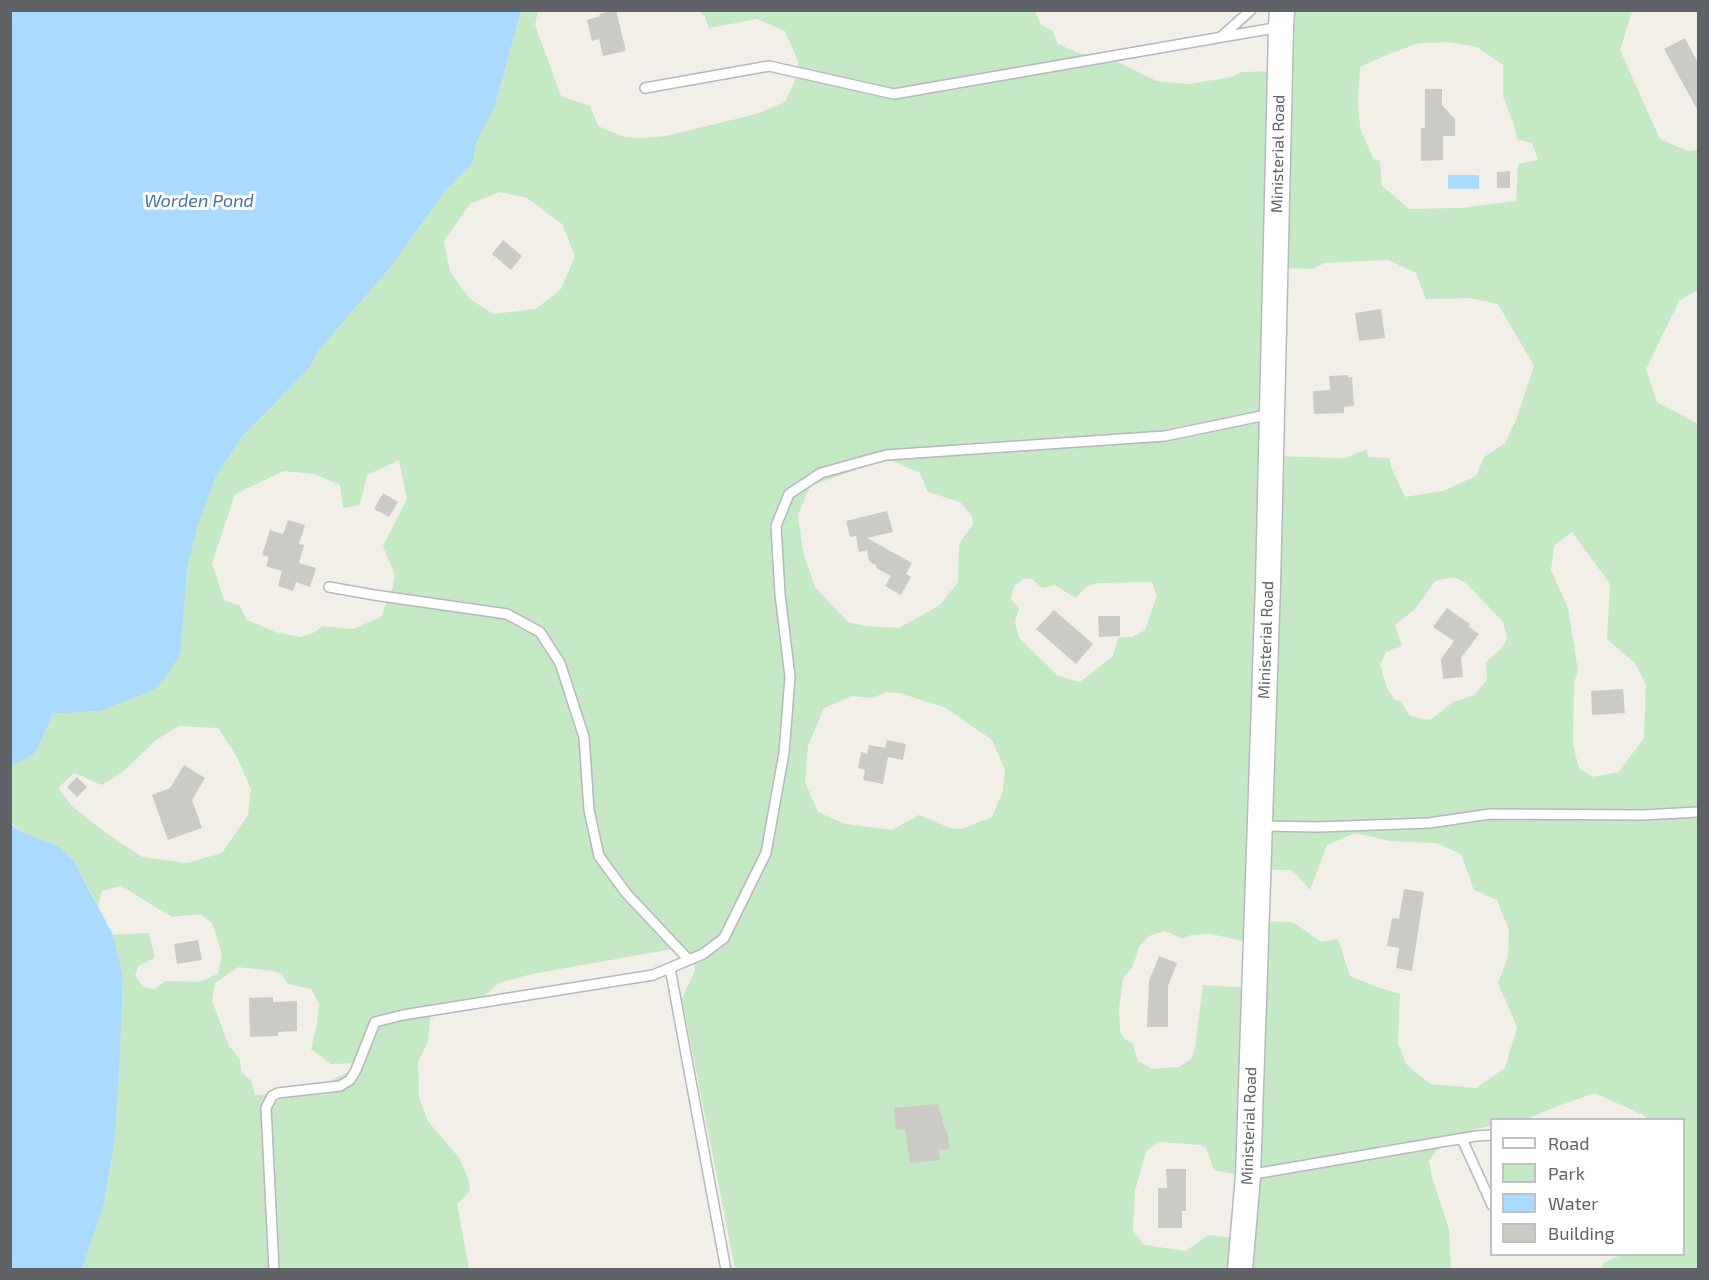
<!DOCTYPE html>
<html>
<head>
<meta charset="utf-8">
<style>
	body { margin:0 }
	#map { position:relative; width:1709px; height:1280px; overflow:hidden; background:#f1efe8; font-family:"Exo 2",sans-serif }
	canvas { display:block }
	.frame { position:absolute; inset:0; border:12px solid #5f6368; pointer-events:none }
	.legend { position:absolute; left:1490px; top:1118px; width:195px; height:138px; box-sizing:border-box; background:#fff; border:2px solid #bfc1c3; margin:0; padding:8px 10px; list-style:none; font-size:18px; color:#5f6368 }
	.legend li { display:flex; align-items:center; gap:12px; height:30px }
	.legend b { width:30px; border:2px solid #bfc1c3 }
</style>
</head>
<body>
<div id="map">
<canvas width="1709" height="1280"></canvas>
<div class="frame"></div>
<ul class="legend">
<li><b style="height:8px;background:#fff"></b>Road</li>
<li><b style="height:16px;background:#c5e8c5"></b>Park</li>
<li><b style="height:16px;background:#aadaff"></b>Water</li>
<li><b style="height:16px;background:#cccac5"></b>Building</li>
</ul>
</div>
<script>
const ctx = document.querySelector('canvas').getContext('2d');
ctx.lineJoin = 'round';
function paint(path, color) {
  ctx.fillStyle = color;
  ctx.fill(path, 'evenodd');
}
function shape(rows) {
  const path = new Path2D();
  for (const r of rows) {
    path.moveTo(r[0], r[1]);
    for (let i = 2; i < r.length; i += 2) path.lineTo(r[i], r[i + 1]);
  }
  return path;
}
function strokePath(path, color, width, dash) {
  ctx.strokeStyle = color;
  ctx.lineWidth = width;
  ctx.lineCap = dash ? 'butt' : 'round';
  ctx.setLineDash(dash || []);
  ctx.stroke(path);
}
function write(font, color, halo, rows, align = 'center') {
  ctx.font = font + ' "Exo 2",sans-serif';
  ctx.lineWidth = 6;
  ctx.setLineDash([]);
  ctx.textBaseline = 'middle';
  ctx.strokeStyle = halo;
  ctx.fillStyle = color;
  for (const [text, x, y, turn = 0] of rows) {
    ctx.save();
    ctx.translate(x, y);
    ctx.rotate((+turn || 0) * Math.PI / 180);
    ctx.textAlign = isNaN(turn) ? turn : align;
    if (halo) ctx.strokeText(text, 0, 0);
    ctx.fillText(text, 0, 0);
    ctx.restore();
  }
}
paint(shape([
	[521,11,538,11,535,25,561,96,590,106,598,126,624,137,644,138,666,136,756,114,785,102,797,76,798,61,785,31,757,19,709,28,705,17,700,11,1035,11,1041,25,1052,30,1058,44,1078,53,1107,57,1157,81,1189,84,1232,77,1242,72,1279,71,1283,11,1635,11,1632,12,1620,50,1660,139,1688,151,1698,150,1698,290,1679,301,1646,369,1657,402,1698,424,1698,1269,1601,1269,1604,1263,1621,1255,1684,1254,1684,1120,1646,1119,1645,1116,1595,1093,1555,1107,1527,1119,1492,1120,1491,1126,1480,1128,1446,1137,1429,1161,1432,1177,1449,1229,1451,1269,735,1269,684,1009,679,1005,695,970,692,955,684,947,532,974,499,983,484,996,431,1005,428,1042,418,1062,419,1098,428,1121,459,1158,469,1180,470,1191,457,1204,469,1269,82,1269,103,1208,115,1139,120,1057,123,976,113,935,149,933,155,958,138,966,135,976,144,987,155,989,165,981,198,982,218,974,222,954,212,923,200,914,172,917,121,886,102,891,98,905,74,861,58,846,24,833,11,823,10,766,33,755,38,748,53,714,100,711,154,690,181,652,187,568,198,526,216,476,242,437,311,366,318,351,390,268,445,191,473,162,476,143,495,106],
	[1448,42,1477,47,1503,65,1503,96,1514,125,1517,139,1532,143,1538,160,1518,164,1516,201,1460,208,1409,209,1382,186,1380,161,1373,158,1360,128,1358,101,1360,67,1389,54,1419,43],
	[500,192,527,198,562,224,575,256,561,289,536,309,493,314,470,299,450,272,444,241,470,204],
	[1388,260,1416,273,1426,299,1470,298,1498,304,1534,366,1516,420,1505,443,1484,457,1476,476,1443,491,1405,497,1392,469,1389,458,1368,457,1367,449,1345,458,1271,456,1278,268,1313,269,1324,263],
	[399,460,407,499,383,546,395,575,393,587,381,617,353,629,322,626,315,632,300,637,278,633,247,620,240,606,224,600,212,563,235,494,284,471,314,474,340,485,343,508,360,505,367,475],
	[893,461,920,473,928,492,960,502,972,516,973,525,962,539,959,546,958,582,940,605,899,628,866,626,848,622,815,587,803,552,798,515,810,486,878,462],
	[1572,532,1610,584,1607,639,1635,663,1646,685,1644,738,1619,772,1593,777,1579,768,1573,745,1574,682,1578,670,1568,608,1551,570,1554,546],
	[1453,577,1466,583,1503,622,1507,638,1503,647,1486,662,1487,680,1474,695,1453,702,1430,720,1410,716,1400,701,1394,699,1387,688,1380,665,1386,652,1402,646,1395,625,1415,609,1435,581],
	[1025,578,1032,579,1042,588,1054,585,1076,598,1086,587,1098,583,1152,582,1157,596,1145,630,1132,637,1118,638,1113,656,1080,682,1058,676,1019,638,1015,622,1019,609,1011,599,1014,586],
	[886,692,900,693,946,708,992,740,1005,770,1003,791,992,817,961,829,950,828,919,815,892,830,845,824,818,812,805,782,808,746,824,708,852,696,873,698],
	[179,726,218,728,236,755,251,789,248,815,222,853,187,863,142,857,106,833,73,807,58,788,74,773,102,785,125,770,156,740],
	[1355,833,1390,841,1436,843,1461,854,1474,890,1497,900,1509,930,1508,957,1498,983,1517,1027,1505,1068,1476,1088,1430,1084,1406,1064,1398,1043,1400,994,1377,987,1350,976,1338,939,1321,942,1293,922,1257,921,1259,870,1292,870,1310,890,1327,845],
	[1165,931,1183,939,1191,935,1211,934,1256,944,1253,988,1203,985,1195,1048,1191,1059,1179,1067,1153,1069,1138,1061,1133,1044,1124,1038,1120,1031,1119,1009,1123,978,1132,968,1139,947,1149,936],
	[238,967,274,971,282,975,288,984,311,989,319,1004,317,1024,311,1049,331,1064,357,1063,362,1065,308,1092,255,1095,251,1081,241,1071,240,1059,229,1046,212,1001,215,983],
	[1159,1142,1200,1145,1206,1148,1214,1170,1247,1177,1242,1239,1208,1235,1186,1251,1144,1245,1133,1231,1135,1191,1146,1151]
]), '#c5e8c5');
paint(shape([
	[10,11,521,11,495,106,476,143,473,162,445,191,390,268,318,351,311,366,242,437,216,476,198,526,187,568,181,652,169,673,154,690,100,711,53,714,38,748,33,755,11,766],
	[1448,175,1479,175,1479,189,1448,189],
	[10,824,24,833,58,846,74,861,113,935,123,976,120,1057,115,1139,103,1208,82,1269,11,1269]
]), '#aadaff');
paint(shape([
	[616,10,626,51,603,56,599,39,592,41,587,20,600,16,599,14],
	[1685,38,1698,63,1698,111,1664,49],
	[1425,89,1442,89,1442,105,1455,119,1455,136,1443,136,1443,160,1421,161,1421,128,1425,128],
	[1510,171,1510,188,1497,188,1497,172],
	[503,240,522,256,511,270,492,254],
	[1381,309,1385,338,1359,341,1355,313],
	[1348,375,1348,378,1352,377,1354,406,1344,407,1344,413,1314,414,1313,391,1330,390,1329,376],
	[383,493,398,502,389,517,374,509],
	[887,511,893,532,867,538,912,563,906,574,911,577,901,595,885,586,891,576,876,568,877,566,869,561,867,550,859,552,856,536,850,537,846,521],
	[288,520,305,525,299,544,304,545,299,563,316,568,310,587,296,582,293,591,278,586,282,571,266,566,269,557,262,555,270,530,283,534],
	[1447,608,1470,624,1468,626,1479,634,1461,658,1463,677,1443,679,1441,659,1454,641,1433,627],
	[1054,610,1093,644,1076,664,1036,629],
	[1098,616,1120,616,1120,636,1099,637],
	[1623,689,1625,713,1592,715,1591,691],
	[887,740,906,744,903,760,888,757,883,784,863,780,865,770,858,768,861,752,867,754,869,745,885,748],
	[184,765,205,778,192,800,202,828,168,840,152,795,170,788],
	[77,777,87,787,77,797,67,787],
	[1404,889,1424,892,1412,971,1396,968,1399,948,1387,946,1392,918,1399,919],
	[198,940,202,960,177,964,174,944],
	[1159,956,1177,963,1168,986,1168,1027,1147,1027,1149,981],
	[273,997,273,1002,297,1001,297,1031,278,1032,278,1036,250,1037,249,998],
	[938,1104,940,1113,941,1113,945,1130,947,1130,950,1149,938,1150,940,1160,910,1163,905,1129,896,1130,894,1108],
	[1166,1169,1186,1169,1186,1211,1182,1211,1182,1228,1158,1228,1158,1188,1167,1188]
]), '#cccac5');
const lane = shape([
	[1222,36,1251,10],
	[645,88,769,66,894,94,1280,27],
	[329,587,374,595,507,614,540,632,560,663,584,737,589,810,599,856,626,893,689,960],
	[1262,826,1318,827,1429,823,1490,814,1643,815,1698,812],
	[670,968,726,1270],
	[1462,1139,1492,1205],
	[1248,1175,1476,1136,1492,1135],
	[274,1270,266,1108,272,1096,278,1093,340,1086,350,1080,356,1070,375,1022,403,1015,653,975,703,954,724,938,766,853,784,753,790,677,780,594,776,526,789,494,821,473,886,455,1165,436,1271,414]
]);
const secondary = shape([
	[1240,1270,1248,1176,1268,584,1281,27,1282,10]
]);
strokePath(lane, '#b5b8bc', 12);
strokePath(secondary, '#b6babf', 27);
strokePath(lane, '#fff', 9);
strokePath(secondary, '#fff', 24);
write('16px', '#5f6368', '#fff', [
	["Ministerial Road",1278,154,-89],
	["Ministerial Road",1266,640,-88],
	["Ministerial Road",1249,1126,-88]
]);
write('italic 18px', '#4174aa', '#fff', [
	["Worden Pond",199,201]
]);
</script>
</body>
</html>
